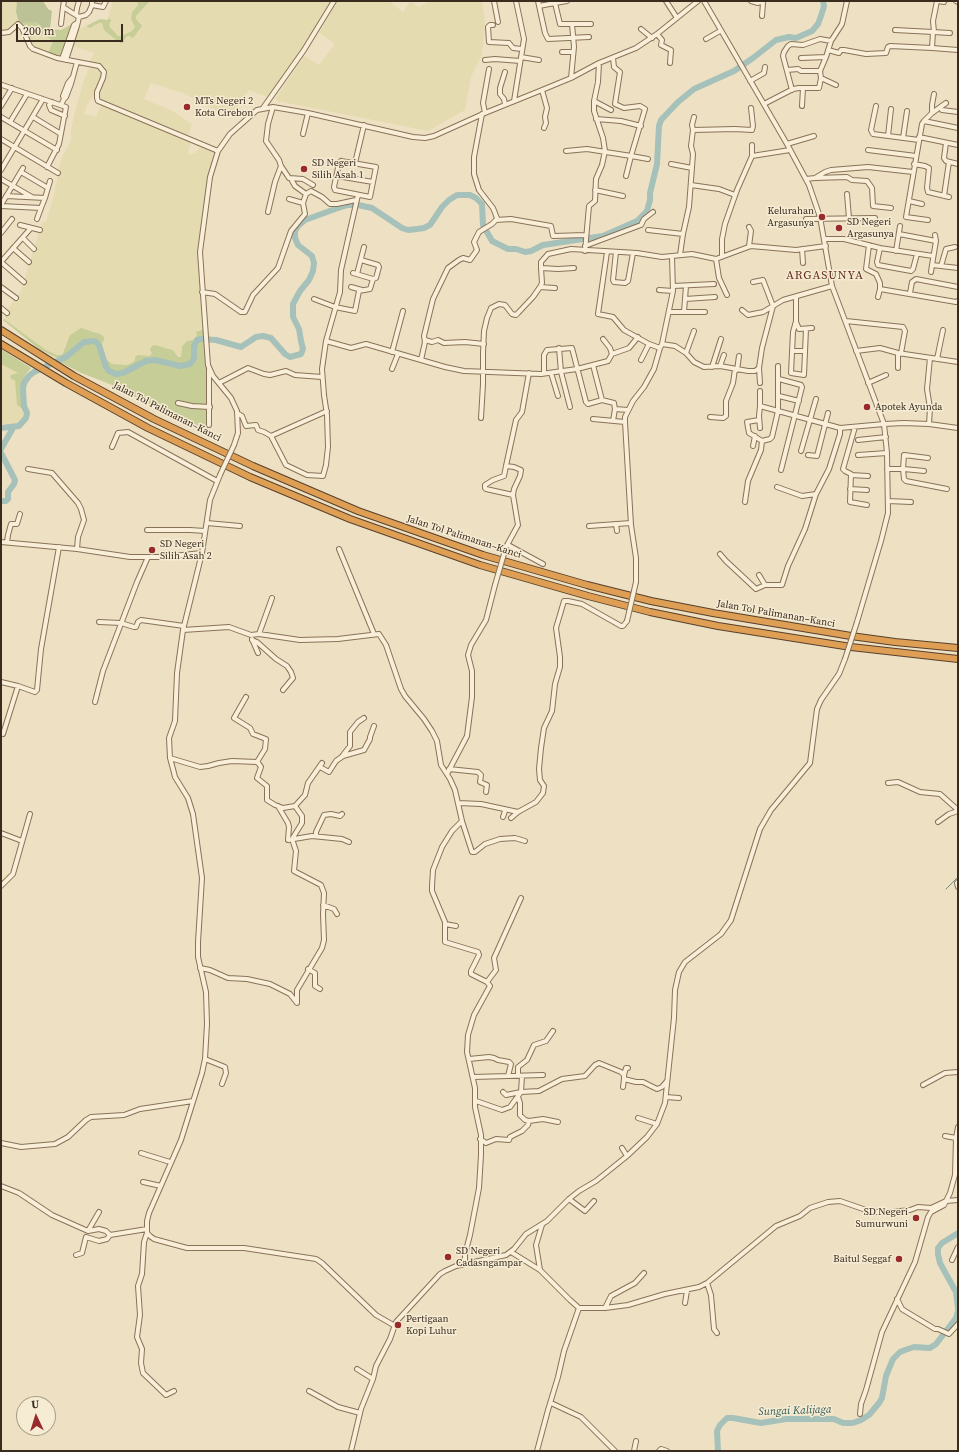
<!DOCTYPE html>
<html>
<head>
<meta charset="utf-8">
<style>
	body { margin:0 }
	#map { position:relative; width:959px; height:1452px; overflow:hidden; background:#eee1c3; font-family:"Source Serif 4",serif }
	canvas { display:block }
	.frame { position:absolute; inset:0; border:2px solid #392b1e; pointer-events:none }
	.north { position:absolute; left:16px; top:1396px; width:40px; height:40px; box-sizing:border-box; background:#f6ebd3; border:1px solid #aa9e8b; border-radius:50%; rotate:356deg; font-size:11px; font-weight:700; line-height:16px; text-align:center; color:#392b1e }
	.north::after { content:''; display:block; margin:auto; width:14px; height:18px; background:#982a2c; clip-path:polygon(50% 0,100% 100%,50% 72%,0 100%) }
	.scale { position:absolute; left:16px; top:24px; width:107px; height:18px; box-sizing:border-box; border:2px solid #392b1e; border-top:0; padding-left:5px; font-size:12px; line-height:14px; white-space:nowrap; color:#392b1e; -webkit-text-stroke:3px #f6ebd3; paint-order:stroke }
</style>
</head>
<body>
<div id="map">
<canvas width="959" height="1452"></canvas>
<div class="frame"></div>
<div class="north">U</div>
<div class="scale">200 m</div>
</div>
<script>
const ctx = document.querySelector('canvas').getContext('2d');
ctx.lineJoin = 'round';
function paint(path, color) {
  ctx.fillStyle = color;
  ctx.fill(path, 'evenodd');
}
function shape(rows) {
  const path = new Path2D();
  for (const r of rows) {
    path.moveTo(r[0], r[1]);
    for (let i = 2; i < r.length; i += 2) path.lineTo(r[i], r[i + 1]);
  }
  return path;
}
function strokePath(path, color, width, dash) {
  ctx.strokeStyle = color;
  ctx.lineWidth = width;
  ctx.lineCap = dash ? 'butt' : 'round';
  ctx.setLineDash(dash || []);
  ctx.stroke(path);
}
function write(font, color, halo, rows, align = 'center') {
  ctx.font = font + ' "Source Serif 4",serif';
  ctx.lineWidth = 3;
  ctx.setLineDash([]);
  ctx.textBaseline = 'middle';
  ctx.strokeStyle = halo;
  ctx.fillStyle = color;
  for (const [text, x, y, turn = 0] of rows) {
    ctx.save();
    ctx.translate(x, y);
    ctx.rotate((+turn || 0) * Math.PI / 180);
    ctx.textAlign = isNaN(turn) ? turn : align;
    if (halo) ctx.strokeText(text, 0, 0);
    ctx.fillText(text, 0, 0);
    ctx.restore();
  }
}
paint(shape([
	[1,1,17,1,16,12,19,22,9,30,2,32,1,32],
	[113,1,137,1,138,3,137,7,133,10,132,21,134,24,135,29,121,36,116,35,109,26,108,18],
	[150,1,159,2,331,1,303,48,267,97,249,90,241,102,228,117,183,93,151,83,144,99,173,111,192,124,188,136,102,101,97,95,106,71,104,67,89,63,94,53,73,46,78,30,86,26,88,27,93,27,99,23,102,23,104,30,125,40,126,37,130,36,132,38,139,31,140,23,136,19,136,16],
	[337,1,389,1,403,12,410,1,419,7,429,1,482,1,485,23,482,55,471,77,465,110,428,131,277,101,276,98,304,56,319,65,335,44,319,33],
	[38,34,45,35,53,40,48,53,36,49,28,40,34,35],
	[89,65,98,67,101,71,102,75,96,87,95,94,87,105,84,115,87,115,88,114,96,117,102,103,191,141,188,155,195,153,202,145,215,151,215,153,207,184,198,248,204,329,198,330,197,336,193,340,187,341,182,346,181,357,178,357,173,350,162,347,150,356,138,356,132,363,127,365,112,364,105,358,101,345,104,340,94,331,89,331,73,332,67,342,61,355,57,355,46,350,4,319,10,306,21,291,37,238,43,221,46,222,54,195,61,159,71,141,71,131,74,115,84,79,90,67],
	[1,364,19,373,10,376,16,384,17,402,20,409,24,411,23,419,15,425,8,425,1,423]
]), '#e4dbb1');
paint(shape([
	[137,1,150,1,136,16,136,19,142,26,134,37,132,38,129,36,126,37,123,43,120,43,104,30,102,23,99,23,90,28,86,26,100,19,108,20,108,18,111,20,109,26,118,36,121,36,132,31,135,27,131,19,132,12,138,5],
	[28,22,36,22,47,32,50,29,61,30,72,24,61,57,48,53,53,41,45,35,34,35,28,40,22,24],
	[4,319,46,350,57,355,61,355,63,353,70,335,81,328,100,334,104,337,104,340,101,345,96,339,84,340,65,356,57,358,39,349,3,320],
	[204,329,205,335,196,339,192,345,193,359,190,363,180,364,155,358,146,359,123,371,116,372,110,370,106,363,105,358,112,364,127,365,132,363,135,360,135,357,138,355,150,356,152,353,150,350,151,347,154,345,173,350,178,357,181,357,182,346,187,341,193,340,197,336,196,332],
	[201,340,203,341,204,344,208,375,208,435,112,385,79,372,60,362,85,343,90,342,94,342,98,346,104,368,108,372,116,375,124,375,147,362,155,361,180,367,191,365,196,360,196,346,198,341],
	[1,349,31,368,26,374,22,384,21,394,24,411,17,405,15,381,10,378,11,375,18,373,1,364]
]), '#c7cd97');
paint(shape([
	[17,1,43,1,48,9,52,11,50,29,47,32,42,29,40,25,36,22,28,22,22,24,19,22,16,12]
]), '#bdc196');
strokePath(shape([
	[946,889,958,877]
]), '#6c9086', 1);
strokePath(shape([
	[1,428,19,426,26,418,27,413,24,406,23,389,24,383,29,376,34,372,66,357,84,342,95,341,99,345,106,367,109,371,116,374,123,373,146,361,155,360,180,366,190,364,194,359,194,346,197,340,201,339,216,340,241,347,256,337,263,336,271,338,285,354,290,357,301,354,303,349,301,341,299,329,293,317,293,304,300,291,309,280,313,271,314,263,312,256,298,245,295,238,295,231,298,226,305,220,338,208,348,205,358,205,372,208,402,228,408,230,417,229,424,228,430,225,442,207,449,200,457,195,470,195,476,198,482,204,483,225,492,241,508,249,516,249,525,252,531,251,543,245,603,236,637,221,647,211,650,200,650,193,657,164,659,126,661,120,678,102,694,89,734,71,753,58,776,40,789,37,796,38,812,31,818,24,821,16,824,6,823,1],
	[1,449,13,428],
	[1,453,15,480,14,484,8,492,8,499,6,501,1,501],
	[958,1233,942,1243,938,1248,938,1254,940,1263,956,1292,958,1309],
	[718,1451,717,1431,720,1425,727,1418,733,1418,761,1423,786,1419,834,1419,843,1423,853,1423,861,1420,869,1415,879,1403,882,1398,886,1376,893,1359,900,1352,905,1350,914,1347,930,1348,936,1344,956,1318,958,1311]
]), '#a6c1b9', 6);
const minor = shape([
	[64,1,63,7,79,17],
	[494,1,498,22],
	[538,1,545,33,548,39,589,37],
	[666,1,677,18],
	[704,1,787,144,809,185,820,217,832,286,884,424,887,453,888,513,881,541,857,622],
	[751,1,758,3,761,1],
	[938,1,944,2],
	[956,1,958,2],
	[760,2,763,3,762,16],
	[555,3,567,1],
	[92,5,103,7,106,1],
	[539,6,555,3,560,24,572,24,574,47,571,78],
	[76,15,77,8,79,1],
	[79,17,86,15,89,12,92,5,92,1],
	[61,24,63,7],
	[572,24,591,24],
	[493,25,490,25,488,27,489,42,509,43,513,48,522,49],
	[641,29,652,38],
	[895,30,933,32,932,48,958,50],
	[933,32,950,33],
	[934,32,933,21,937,1],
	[1,33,9,32,18,24,22,28,30,46,33,49,57,58,99,66,104,72,103,78,97,92,97,98,98,101,218,151],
	[657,34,662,40,661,45,671,50,670,63],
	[706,39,720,31],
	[828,50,839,53,841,50,844,50,866,54,886,53,888,47,890,46,932,48],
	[562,52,573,52],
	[521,57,539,60],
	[801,58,826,57],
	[62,59,74,25,77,23],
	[66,60,77,26,79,17],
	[485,60,495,59,520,61],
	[787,70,798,69,801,71,820,71],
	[505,72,500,88,500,94,504,99,505,104],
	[821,78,836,85],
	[750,81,764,73,765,67],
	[2,85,66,107,59,144,47,167],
	[542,90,547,108,545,117,546,123,544,128],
	[792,90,783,56,784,52,788,46,791,44,803,45,820,39,831,41],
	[64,99,63,96,68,83,72,78],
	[514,101,524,39,516,1],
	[594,101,611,110],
	[52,102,49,105,51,110,65,116],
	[764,104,793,89,799,88,819,88,821,78,820,71,826,57,831,41,842,24,847,1],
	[61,105,64,99,66,97,71,84,77,62],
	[1,106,12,88],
	[802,106,803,88],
	[876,106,871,130,873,134,919,140],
	[273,107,268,124,266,141,279,160,281,166],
	[263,108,304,50,334,1],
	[942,110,958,112],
	[485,113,483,103,489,69],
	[932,113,932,105,934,94],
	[1,117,57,150],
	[33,117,61,134],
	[596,119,621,121,641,126],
	[924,121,932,113,946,103],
	[10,122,27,94],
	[693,130,692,125,694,117],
	[303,134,308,113],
	[888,136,891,109],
	[919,137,958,145],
	[903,138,907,111],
	[1,139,58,173],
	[946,143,944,158,946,161,958,164],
	[787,144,814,136],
	[752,145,752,156],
	[868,150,916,156],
	[566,151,587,149,631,156,645,109,640,106,624,108,615,104,620,72,614,67,613,58],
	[341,161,376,167,370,197,335,190,334,187,339,163,341,161],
	[355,163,364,125],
	[671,164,692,168],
	[914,164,925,166,929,168,927,188,928,192,949,197],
	[1,170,43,99],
	[21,172,48,188],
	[337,176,373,182],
	[626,176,631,156,648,159],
	[815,178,847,177,852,180,867,181,872,188,873,206,891,208],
	[1,179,32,197],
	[291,179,295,186,306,194],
	[806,179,815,178,825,172,831,170,868,167,913,172],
	[691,185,719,189,735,195],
	[595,190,623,196],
	[847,194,849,218],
	[6,196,45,198,50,181],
	[944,196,949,162],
	[289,199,303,203],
	[909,201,922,204],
	[1,205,23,168],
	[1,206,41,208,37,219],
	[41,208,45,198],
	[268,212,275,182,281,166,289,178,303,179,313,185],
	[806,219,875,218],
	[496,220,511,219,551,226,553,236,585,235],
	[928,220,906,217,922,124,924,121,958,128],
	[20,225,40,230],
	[648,230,683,234],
	[1,233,12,219],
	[899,234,936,241],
	[935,235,936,241,932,265,958,268],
	[23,238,34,249],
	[824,239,844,239,880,248,933,256],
	[869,245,866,269,876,274,880,283,880,289,956,302,958,301],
	[585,246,641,225,644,219,653,212],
	[749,246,751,231,749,227],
	[13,248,29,262],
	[880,248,877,262,878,265,911,271,913,269,917,254],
	[802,249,803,263],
	[585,251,589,206,595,201,596,179,602,165,605,151,603,138,594,111,594,101,598,82,599,63],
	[896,251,900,226],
	[607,252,598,314,613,317,624,330,649,344,660,348,662,344,675,346,686,353,694,362,704,367,720,366,748,371,755,371,759,368,762,348,773,306,763,280,753,282],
	[616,252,613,280,614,282,625,283,628,281,633,253],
	[680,255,683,234,689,207,693,154,691,146,693,130,735,129,752,130,753,126,751,108],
	[722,256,722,239,725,224,737,190,752,156,790,150],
	[716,259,719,278,727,295],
	[1,262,31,228],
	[1,262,24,282],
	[941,266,946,249,955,247],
	[574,268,558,269,541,268,541,262,548,254,571,249,637,253,662,257,692,254,716,259,751,246,796,250,826,246],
	[931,272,932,265],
	[353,273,373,279],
	[357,274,364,247],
	[673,286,714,284],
	[1,287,16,298],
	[351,287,362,290],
	[540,287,555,288],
	[659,290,673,291],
	[202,292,215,294,241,312,245,312,253,295,278,268,291,231,305,214,303,203,306,194,311,191,322,197,330,204,337,204,356,200],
	[910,293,912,282,916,279,958,287],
	[796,297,796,321,793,332,791,373,804,375,806,329],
	[878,297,880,289],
	[314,299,335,307,355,311,359,291,370,289,373,279,376,278,379,267,378,265,361,260],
	[685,299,715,297],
	[1,308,7,313],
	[742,310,748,315,763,312,783,300,832,286],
	[669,312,705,312],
	[684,312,686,286],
	[846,321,903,327,905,331,901,353],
	[796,322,799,329,812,328],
	[603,339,610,348,612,354],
	[425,340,432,342,438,340,444,343,465,342,484,344],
	[326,341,351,348,366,344,445,367,464,371,541,374,577,369,608,361,612,354,629,348,638,337],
	[662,344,673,291,672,257],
	[559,348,561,372,570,407],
	[792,351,805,351],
	[856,351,880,348,898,353,958,362],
	[392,352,403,311],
	[686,353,694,331],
	[898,353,898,368],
	[937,359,943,330],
	[421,360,425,342,424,336,433,299,448,268,459,260,463,258,470,260,477,250,474,242,479,232,492,224,496,220,497,218,493,208,479,190,474,174,474,157,482,114],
	[641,360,649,344],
	[593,365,602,400],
	[720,366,724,355],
	[712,367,721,339],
	[759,368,760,383],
	[209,369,209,425],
	[392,369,398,354],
	[737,370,739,356],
	[544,373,544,355,547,350,572,348,586,402,588,404,602,400,614,403,615,409,613,421],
	[551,373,558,396],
	[779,379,801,385,802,387,781,470],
	[219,383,248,368,264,374,270,375,286,371,295,375,322,377],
	[868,383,886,375],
	[779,396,799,401],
	[178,403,192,406,210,407],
	[760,406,840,428,884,424,904,423,929,424,958,428],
	[615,409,628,410],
	[237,413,242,416,246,426,256,425,258,430,264,432,271,436,286,465,307,475,323,476,326,465,328,447,327,415,324,395,322,369,326,341,340,292,341,270,358,195],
	[710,417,723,418,726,416,726,401,733,383,735,369],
	[481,418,483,384,483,353,484,331,487,318,491,308,499,304,505,305,512,314,516,315,518,313,533,297,540,287,542,283,541,268],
	[593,419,625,422],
	[929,424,930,408,927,389,930,358],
	[855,427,843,469,845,471,851,474,850,502,867,505],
	[760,428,759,416,760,406,760,391],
	[271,436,327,411],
	[858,440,886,437],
	[762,441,770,439,772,437,778,411,778,366],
	[234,445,238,433,237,411,231,398,213,376,208,365,200,252,210,177,218,151,230,134,257,110,273,107,308,113,413,137,425,138,434,136,485,113,542,90,571,78,599,63,636,48,657,34,698,1],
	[753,446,755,436],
	[112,447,118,433,128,432,217,481],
	[801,451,816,399],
	[808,455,817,456,828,413],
	[858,455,887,453],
	[506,466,516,420,522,412,529,373],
	[28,469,52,473,78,503,81,509,84,520,78,537,77,549],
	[887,469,903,469,904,479,906,481,947,489],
	[903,469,904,455,928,458],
	[904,469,924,471],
	[851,475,868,476],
	[777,487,802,496,816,494],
	[850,489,867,490],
	[888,501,911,502],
	[745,502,748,481,761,450,762,441,749,433,747,422,759,420],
	[207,523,240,526],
	[616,524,617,531],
	[589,526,631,523],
	[147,530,190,530,205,531],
	[1,542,77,549,130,557,163,557,202,553],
	[7,542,8,535,11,524,17,524,20,514],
	[508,545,543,564],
	[506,547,518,525,513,495,514,489,520,476,521,470,514,467,506,466,504,476,493,480,485,485,485,488,486,489,513,495],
	[339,549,374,634],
	[720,554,726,561,756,589,765,585,782,585,788,566,805,529,816,494,829,469,840,434,840,428],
	[759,575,765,585],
	[636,582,636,558,631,525,625,422,625,417,633,401,644,387,654,369,660,348],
	[99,622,121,623,134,627,136,627,138,622,141,620,184,626],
	[183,630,229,627,251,635,259,634,300,640,338,639,379,634,386,645,401,689,405,696,424,719,432,731,437,741,441,765,450,779,455,790,462,821,472,852,475,852,485,844,500,839,515,838,525,841],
	[259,634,272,598],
	[252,639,258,653],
	[252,640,257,642,276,659,287,666,291,672,293,678,283,690],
	[1,682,18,686,35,692,37,690,41,649,59,547],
	[246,697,234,718,250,728,253,734,266,739,265,749,257,762],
	[95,702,103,671,137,582,148,557],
	[3,734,18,686],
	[343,755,350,746,350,732,358,722,364,718],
	[170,758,200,767,208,766,219,763,232,761,257,762,259,764,261,767,257,778,267,786,267,800,275,805,283,808,295,806,302,816,302,823,292,839,296,851,294,871,321,885,324,893,323,914,324,940,322,948,297,990,297,1003,290,994,270,984,247,979,228,978,210,970,200,968],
	[320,767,329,772,336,761,343,756,364,750,370,739,370,737,374,726],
	[449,769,478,772,481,775,480,782,487,785,486,792],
	[447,774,467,736,472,697,472,671,468,655,471,645,486,620,495,585],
	[888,783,898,782,920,792,940,794,958,810],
	[458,803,481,804,518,812,536,802,543,793,544,786,540,780,539,769,541,748,544,728,552,711,555,684,560,667,560,657,556,628,564,601,568,601,582,604,621,626,623,626,627,621],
	[278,806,288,823,289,827,288,840,312,836,342,839,349,842],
	[295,806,305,795,308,783,322,763],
	[503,817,505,811],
	[511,818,518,812],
	[462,821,452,831,442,847,433,870,432,886,432,891,445,922,445,942,478,952,479,955,471,971,471,974,487,982,490,986,474,1015,468,1035,467,1052,475,1088,475,1107,481,1135,481,1155,479,1188,470,1235,465,1254,465,1264],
	[938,822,949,814,958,811],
	[1,833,22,841],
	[316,836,316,832,324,815,331,814,340,816,342,814],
	[958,882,957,883,958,887],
	[1,886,13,874,30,814],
	[323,905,334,909,337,914],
	[445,924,456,926],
	[308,969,315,973,315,986,320,989],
	[487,982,496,970,494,958,521,898],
	[205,1059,225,1067,226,1073,222,1084],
	[469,1059,489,1057,494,1058,498,1060,509,1062,511,1064,508,1076],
	[624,1075,626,1068,628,1068],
	[518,1076,518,1067,527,1060,534,1045,546,1041,553,1031],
	[473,1077,543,1075],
	[923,1085,945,1073,958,1072],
	[623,1087,624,1079],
	[503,1092,506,1095,521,1092,539,1091,562,1079,585,1076,595,1065,599,1063,621,1072,624,1075,624,1079,636,1082,643,1082,657,1089,662,1087,667,1081],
	[518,1097,520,1103,520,1115,525,1120,529,1121,543,1119,558,1122],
	[666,1097,679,1098],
	[476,1101,502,1110,510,1107,521,1092,522,1076],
	[638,1118,657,1124],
	[945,1136,956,1138],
	[480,1139,486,1143,496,1139,509,1140,510,1137,522,1131,528,1125,529,1121],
	[1,1143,21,1147,55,1144,68,1137,86,1120,91,1117,124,1115,140,1109,193,1101],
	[622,1148,627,1156],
	[141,1153,170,1162],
	[143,1182,161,1186],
	[1,1186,19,1193,52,1215,88,1231,99,1229,106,1231,110,1235],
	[569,1199,585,1211,594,1201],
	[542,1225,536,1245,540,1270,570,1300,579,1308,605,1308,628,1305,665,1294,699,1287,707,1283,776,1226,800,1216,810,1208,828,1202,840,1201,866,1210,882,1213,910,1210,918,1207,931,1208,946,1201,958,1200],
	[88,1231,99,1212],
	[147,1233,150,1236,154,1239,187,1248,244,1248,316,1259,322,1263,376,1315,395,1326],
	[511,1252,540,1270],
	[76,1255,82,1253,86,1237,99,1241,107,1239,110,1235,147,1229],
	[952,1260,958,1247],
	[707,1283,711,1295,714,1329,717,1333],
	[897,1299,902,1309,905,1311,935,1329,938,1329,949,1334,958,1324],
	[685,1303,687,1291],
	[605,1308,611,1296,635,1283,644,1273],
	[357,1369,373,1379],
	[174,1391,166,1395,143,1373,141,1363,142,1349,137,1337,140,1315,138,1286,142,1274,144,1242,147,1233,147,1221,149,1213,181,1140,202,1073,205,1059,207,1024,206,992,198,957,198,942,202,878,193,814,188,798,175,777,173,769,170,758,169,738,175,721,177,673,183,630,202,553,210,500,220,475],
	[309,1391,338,1407,360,1413],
	[551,1403,581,1417,615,1451],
	[860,1414,861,1404,866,1390,882,1332,915,1262,928,1217,931,1212,944,1205,950,1193,955,1175,956,1138,958,1127],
	[351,1451,361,1409,373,1379,376,1366,390,1339,396,1322,440,1274,445,1271,456,1266,506,1255,514,1249,526,1234,547,1221,569,1199,579,1191,596,1181,627,1156,647,1137,657,1124,665,1103,674,1018,675,990,679,972,685,962,721,934,731,920,760,829,771,810,810,763,817,709,821,700,839,674,845,659],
	[537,1451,548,1410,558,1377,564,1351,579,1308],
	[634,1451,636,1441],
	[659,1451,661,1449,667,1451]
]);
const highway = shape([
	[1,330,74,376,154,419,253,466,358,511,483,555,587,585,651,601,713,613,851,636,895,642,958,648],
	[1,344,66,383,148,428,250,477,350,519,480,565,588,596,650,612,718,626,851,647,958,659]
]);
strokePath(minor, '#89725a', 6);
strokePath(highway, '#57402e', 8);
strokePath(minor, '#f9eed7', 4);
strokePath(highway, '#de9f54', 6);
const minorBridge = shape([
	[220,475,234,445],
	[495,585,506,547],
	[627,621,636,582],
	[845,659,857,622]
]);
strokePath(minorBridge, '#89725a', 6, []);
strokePath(minorBridge, '#f9eed7', 4);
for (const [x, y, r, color] of [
	[187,107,4,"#982a2c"],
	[304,169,4,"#982a2c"],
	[822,217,4,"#982a2c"],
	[839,228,4,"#982a2c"],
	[867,407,4,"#982a2c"],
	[152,550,4,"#982a2c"],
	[916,1218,4,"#982a2c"],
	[448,1257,4,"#982a2c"],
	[899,1259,4,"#982a2c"],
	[398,1325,4,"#982a2c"]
]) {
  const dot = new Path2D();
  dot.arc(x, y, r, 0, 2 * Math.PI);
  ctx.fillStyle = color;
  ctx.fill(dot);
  strokePath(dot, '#f6ebd3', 1.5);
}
write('10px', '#392b1e', '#f6ebd3', [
	["MTs Negeri 2",195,101],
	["Kota Cirebon",195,113],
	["SD Negeri",312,163],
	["Silih Asah 1",312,175],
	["Kelurahan",814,211,"right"],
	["Argasunya",814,223,"right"],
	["SD Negeri",847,222],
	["Argasunya",847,234],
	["Apotek Ayunda",875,407],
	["SD Negeri",160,544],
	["Silih Asah 2",160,556],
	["SD Negeri",908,1212,"right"],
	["Sumurwuni",908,1224,"right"],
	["SD Negeri",456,1251],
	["Cadasngampar",456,1263],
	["Baitul Seggaf",891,1259,"right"],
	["Pertigaan",406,1319],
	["Kopi Luhur",406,1331]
], 'left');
write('10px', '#392b1e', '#f6ebd3', [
	["Jalan Tol Palimanan–Kanci",167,412,27],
	["Jalan Tol Palimanan–Kanci",464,537,18],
	["Jalan Tol Palimanan–Kanci",776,614,10]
]);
write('italic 11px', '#2d5855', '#f6ebd3', [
	["Sungai Kalijaga",795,1411,-2]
]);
ctx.letterSpacing = '1px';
write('12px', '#652b1d', '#f6ebd3', [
	["ARGASUNYA",825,276]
]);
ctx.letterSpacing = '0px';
</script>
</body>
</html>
